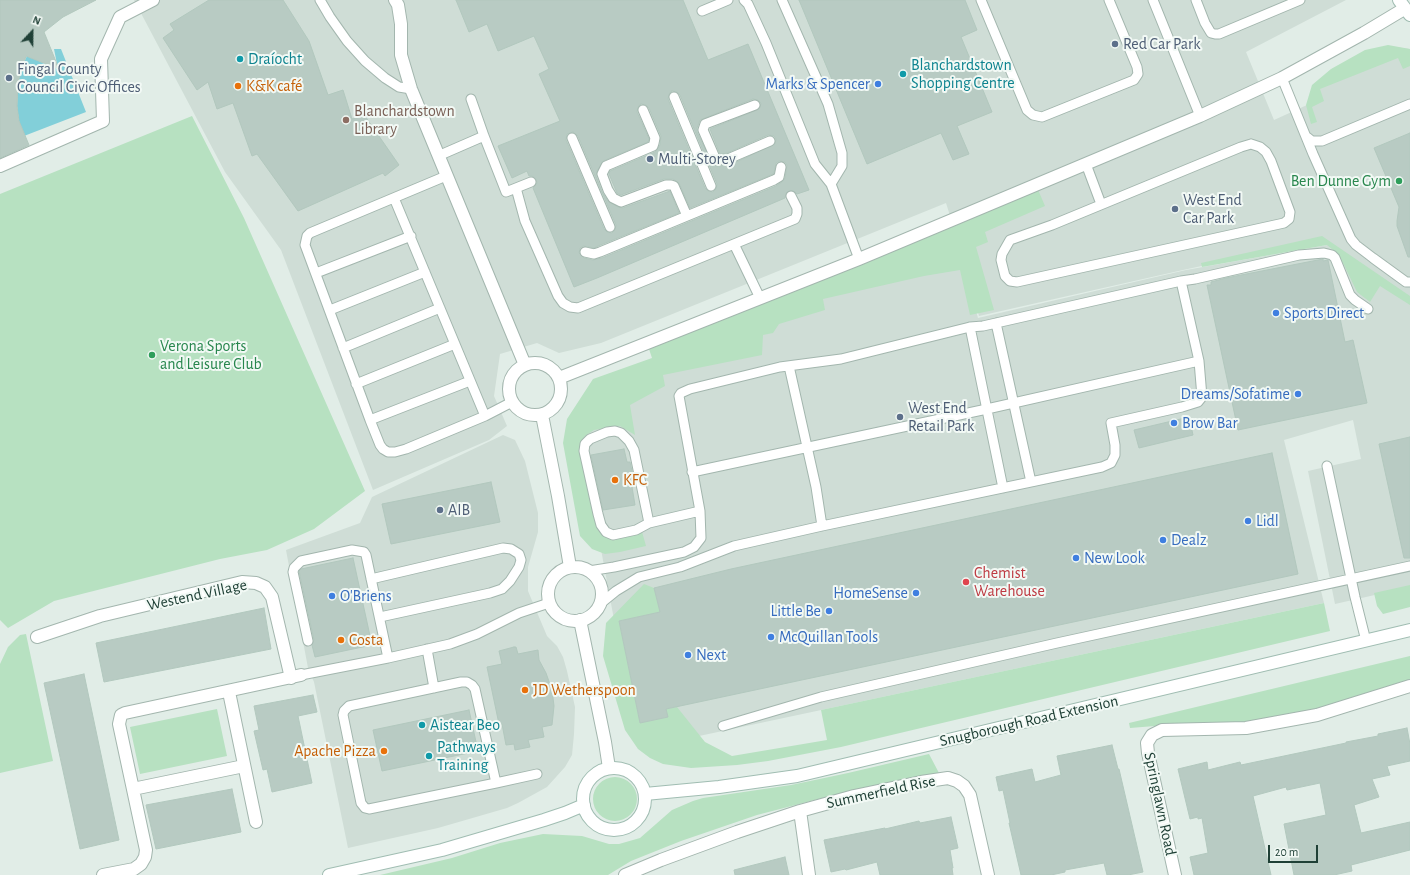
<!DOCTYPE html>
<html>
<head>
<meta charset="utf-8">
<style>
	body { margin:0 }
	#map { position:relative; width:1410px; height:875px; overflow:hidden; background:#e1ede7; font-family:"Alegreya Sans",sans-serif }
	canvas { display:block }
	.north { position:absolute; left:12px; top:12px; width:40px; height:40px; -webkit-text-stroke:3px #f2f9f5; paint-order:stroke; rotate:22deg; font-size:11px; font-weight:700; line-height:16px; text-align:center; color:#1f4036 }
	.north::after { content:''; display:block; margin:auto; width:14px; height:18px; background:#1f4036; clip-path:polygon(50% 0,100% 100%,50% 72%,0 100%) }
	.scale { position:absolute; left:1268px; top:845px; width:50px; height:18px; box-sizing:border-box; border:2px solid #1f4036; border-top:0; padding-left:5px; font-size:12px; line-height:14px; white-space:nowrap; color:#1f4036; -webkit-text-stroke:3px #f2f9f5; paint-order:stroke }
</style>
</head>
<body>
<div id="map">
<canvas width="1410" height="875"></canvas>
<div class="north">N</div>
<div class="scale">20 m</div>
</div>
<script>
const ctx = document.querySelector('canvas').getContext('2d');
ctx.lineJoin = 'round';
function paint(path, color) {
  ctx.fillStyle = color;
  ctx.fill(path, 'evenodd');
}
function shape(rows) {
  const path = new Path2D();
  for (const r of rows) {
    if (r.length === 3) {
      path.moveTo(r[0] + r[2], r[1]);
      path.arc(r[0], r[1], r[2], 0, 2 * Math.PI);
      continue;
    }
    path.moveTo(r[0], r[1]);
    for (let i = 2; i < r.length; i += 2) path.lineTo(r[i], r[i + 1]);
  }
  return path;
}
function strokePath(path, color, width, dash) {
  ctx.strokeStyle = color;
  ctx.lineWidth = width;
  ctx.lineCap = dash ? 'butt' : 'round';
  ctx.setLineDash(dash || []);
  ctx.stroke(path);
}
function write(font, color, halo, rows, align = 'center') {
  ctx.font = font + ' "Alegreya Sans",sans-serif';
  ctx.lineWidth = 4;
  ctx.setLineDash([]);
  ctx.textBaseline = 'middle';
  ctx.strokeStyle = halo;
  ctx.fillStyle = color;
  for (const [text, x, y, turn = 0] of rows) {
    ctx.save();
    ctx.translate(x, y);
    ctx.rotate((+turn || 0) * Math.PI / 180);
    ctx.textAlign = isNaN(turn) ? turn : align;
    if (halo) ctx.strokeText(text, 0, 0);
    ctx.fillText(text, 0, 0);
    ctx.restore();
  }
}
paint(shape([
	[134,0,1346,0,1246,52,1274,120,1307,105,1315,85,1387,46,1410,49,1410,587,1335,604,1308,471,1361,459,1353,420,1284,440,1324,603,638,749,600,544,576,452,597,390,956,240,978,318,1186,270,1327,245,1324,240,1183,270,979,316,957,238,946,203,601,343,559,353,537,343,500,354,494,396,507,426,489,440,373,490,281,250,225,172],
	[503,435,515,440,525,461,538,513,538,532,528,567,528,591,547,636,557,646,563,657,567,671,575,707,574,734,572,755,565,767,547,787,518,803,507,808,438,828,348,848,314,682,308,668,286,550,360,523,372,497]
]), '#cfddd6');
paint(shape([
	[1388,45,1410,49,1410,66,1403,69,1398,58,1320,89,1324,101,1312,107,1317,122,1311,124,1306,105,1312,85,1331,69,1365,50],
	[192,116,244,218,365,491,314,529,267,550,220,559,54,601,8,628,0,620,0,194],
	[1036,185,1045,206,985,232,988,242,976,247,994,310,970,315,960,270,924,276,823,299,825,310,779,324,773,333,763,335,762,355,663,375,665,386,630,405,635,435,620,426,594,430,585,436,580,445,603,532,642,532,646,546,620,552,605,554,592,549,580,536,563,443,567,419,593,379,652,358,647,343],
	[1322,236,1410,296,1410,305,1380,286,1370,302,1357,292,1344,265,1338,254,1327,245,1202,267,1201,263],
	[644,584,654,588,660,612,619,621,640,723,668,717,666,709,677,707,705,742,732,756,827,740,821,710,1324,603,1330,631,841,747,768,761,737,765,691,768,663,764,650,758,638,749,625,730,603,656,606,623],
	[1410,585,1410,607,1383,614,1377,606,1374,593],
	[26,634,53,761,0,773,0,664,8,647,20,635],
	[1410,656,1410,680,1318,709,1247,724,1167,725,1130,728,1129,723],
	[217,709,227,756,140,774,130,727],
	[929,754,939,773,830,796,757,815,681,841,631,861,608,875,380,875,452,858,500,843,543,834,582,836,609,844,619,844,640,838,672,810,693,801,703,798,791,785,848,773],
	[615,799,22]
]), '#b7e1c1');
paint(shape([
	[54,49,61,49,86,112,24,136,19,121,17,106,18,82,23,64,27,56,58,69]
]), '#82cfd9');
const building = shape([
	[0,0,96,0,63,17,44,32,59,69,26,56,18,82,17,106,19,121,29,145,0,158,0,0],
	[209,0,283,0,309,41,328,95,343,90,352,119,365,116,399,165,385,176,383,173,298,211,257,154,252,156,233,103,217,109,208,82,197,90,163,38,174,30,170,24,209,0],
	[456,0,683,0,708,60,748,44,809,190,797,194,794,191,789,191,786,193,785,198,597,278,574,287,533,188,537,183,536,179,532,176,529,176,527,171,512,178,498,146,560,121,539,74,549,69,534,36,498,51,487,24,469,32,456,0],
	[672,91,677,92,680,95,717,184,716,189,713,192,708,191,705,188,668,99,669,94,672,91],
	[753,99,758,100,761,103,760,108,757,110,710,129,720,154,727,153,768,135,774,136,776,139,775,144,730,165,716,166,713,165,697,132,697,128,700,120,753,99],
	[641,104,646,105,649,108,661,136,660,145,655,152,610,171,609,174,617,193,621,195,664,179,673,179,679,183,690,208,771,175,774,173,776,163,779,161,785,162,787,165,785,178,782,182,776,186,602,258,593,260,584,258,579,253,580,248,583,246,594,248,598,246,679,213,670,191,623,208,618,207,608,201,602,192,596,176,597,171,603,161,648,142,649,139,637,112,638,107,641,104],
	[573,132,578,136,616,225,615,230,612,233,607,232,604,229,566,140,567,134,573,132],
	[799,0,965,0,977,30,961,37,992,112,957,126,969,154,953,160,941,133,867,164,799,0],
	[1410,133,1410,257,1408,257,1397,226,1397,221,1399,207,1374,148,1410,133],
	[1323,259,1323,261,1328,260,1345,342,1353,340,1367,403,1238,430,1207,285,1211,285,1211,282,1226,278,1323,259],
	[1189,417,1193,435,1139,448,1134,430,1189,417],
	[1410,437,1410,558,1404,558,1379,444,1410,437],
	[624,449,627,462,630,462,634,480,631,481,635,505,603,510,591,455,624,449],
	[1272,453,1298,574,666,709,668,717,640,723,619,621,660,612,654,588,731,569,1272,453],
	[491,482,500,522,391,544,382,504,491,482],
	[353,558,372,645,315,657,312,645,314,640,299,571,301,569,353,558],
	[264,608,271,649,104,682,96,643,264,608],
	[514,647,516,647,518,654,538,650,539,660,546,673,552,690,554,706,552,725,542,727,544,737,528,740,530,747,515,750,514,744,506,745,502,724,499,724,487,667,502,664,499,651,514,647],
	[84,674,119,840,80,849,44,683,84,674],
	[313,695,317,712,298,716,312,783,272,792,267,769,263,770,254,731,259,730,254,706,313,695],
	[469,710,478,751,382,771,373,730,469,710],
	[1407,728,1410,744,1410,761,1387,766,1390,775,1372,779,1379,797,1354,805,1361,833,1410,822,1410,850,1351,865,1352,871,1334,875,1294,875,1284,824,1326,815,1320,783,1287,790,1286,787,1253,796,1271,875,1194,875,1190,857,1208,853,1202,818,1198,819,1198,817,1190,819,1178,769,1207,762,1208,770,1240,762,1241,765,1346,743,1346,742,1378,736,1378,734,1407,728],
	[1112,745,1118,769,1119,769,1143,872,1128,875,1107,875,1104,863,1065,870,1065,872,1051,875,1021,875,1009,823,1010,823,1003,790,999,791,996,777,1032,769,1035,782,1061,775,1057,756,1112,745],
	[232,789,241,832,156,849,146,805,232,789],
	[951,817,958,848,950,850,953,868,952,868,953,875,880,875,877,862,846,870,845,869,831,872,824,840,885,828,885,829,919,821,920,823,951,817],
	[785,857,789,875,735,875,734,870,785,857]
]);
paint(building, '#b8cbc3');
strokePath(building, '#b2c8be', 1);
const lane = shape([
	[320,0,330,17,347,41,365,61,385,78,399,87,411,89],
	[744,0,748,4,766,43,815,164,831,184,859,259],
	[782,0,828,104,842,153,842,166,831,184],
	[981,0,1027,110,1033,115,1042,117,1134,80,1138,74,1137,67,1109,0],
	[1153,0,1200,116],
	[1196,0,1205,23,1211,33,1215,34,1219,34,1300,0],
	[702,11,728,0],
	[1282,78,1313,154,1351,239,1356,245,1373,258,1406,282,1410,282],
	[674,97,711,186],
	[471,99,484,136,506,192,531,182],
	[755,105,705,124,703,130,716,160,728,159,770,141],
	[643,110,655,138,654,143,653,146,606,166,602,174,608,190,613,198,621,202,666,185,671,185,674,186,687,216],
	[1307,137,1312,141,1322,141,1410,104],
	[572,138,610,227],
	[1251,144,1260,147,1266,152,1271,161,1290,212,1289,219,1284,223,1017,282,1010,281,1005,276,1001,260,1002,254,1010,240,1052,225,1241,147,1251,144],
	[438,156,484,136],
	[1086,164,1101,204],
	[446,176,310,233,307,236,305,245,370,420,380,445,383,449,388,452,395,452,406,449,485,416,512,402],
	[516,188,525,221,558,296,563,303,570,307,578,308,795,219,797,214,797,208,791,196],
	[394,198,485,416],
	[734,244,760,298],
	[585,252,594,254,600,252,774,180,779,177,781,167],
	[316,273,411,236],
	[330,310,425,272],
	[996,323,1031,482],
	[970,327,1003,488],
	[343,348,440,308],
	[789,366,816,487,822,526],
	[356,384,455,344],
	[370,420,470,381],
	[1327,466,1355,597,1366,641],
	[692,472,987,409,1199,361],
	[649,523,634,450,629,441,621,433,615,431,607,432,590,439,585,444,584,451,598,514,601,525,606,532,613,535,636,530,649,523,700,511],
	[589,571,614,567,684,552,694,547,701,538,700,511,679,396,681,393,690,389,780,367,841,359,970,327,983,326,1181,281,1195,279,1299,255,1324,253,1332,255,1335,258,1350,295,1355,300,1368,309],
	[371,579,503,548,511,549,519,554,521,560,519,567,510,581,502,589,490,593,380,617],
	[600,604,616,591,639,577,680,567,734,546,822,526,1102,467,1111,463,1115,455,1115,445,1111,423,1182,407,1198,402,1202,397,1199,361,1181,281],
	[308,641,293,572,294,568,301,561,352,550,364,552,366,555,388,658],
	[427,649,434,688],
	[301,675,388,658,450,644,477,634,519,613,549,603],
	[723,726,821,697,1057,643,1410,566],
	[496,783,475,689,472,685,467,682,461,682,349,706,344,711,343,715,361,803,365,808,369,809,496,783,537,774]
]);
const street = shape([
	[395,0,398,5,401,24,401,55,411,89,525,365],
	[0,166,103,121,101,59,120,17,153,0],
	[535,389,26],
	[559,378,859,259,1200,116,1282,78,1364,33,1404,9],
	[542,415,558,496,570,567],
	[575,594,27],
	[580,620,605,742,609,768],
	[37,637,100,616,242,582,256,583,265,587,272,597,291,678],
	[229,692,256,822],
	[133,789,244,766],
	[800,811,809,875],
	[103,875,134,869,141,864,145,857,146,850,119,724,121,715,125,713,301,675],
	[625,875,661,860,737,832,800,811,854,796,921,782,948,778,957,781,964,786,970,795,988,875],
	[1175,875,1148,753,1147,743,1152,735,1162,730,1246,728,1317,715,1410,686]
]);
const secondary = shape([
	[1399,0,1410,15],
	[614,799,31],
	[645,794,719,787,797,776,1410,630],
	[329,875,442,850,544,820,565,813,584,805]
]);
strokePath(lane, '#a3b6ae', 11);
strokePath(street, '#a3b6ae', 14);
strokePath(secondary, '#a0bdb2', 14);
strokePath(lane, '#fff', 9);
strokePath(street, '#fff', 12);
strokePath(secondary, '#fff', 12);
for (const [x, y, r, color] of [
	[1115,44,4,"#5c6f8a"],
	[240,59,4,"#0f9aa8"],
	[903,74,4,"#0f9aa8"],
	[9,78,4,"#5c6f8a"],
	[878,84,4,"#3f7fe0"],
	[238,86,4,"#e8710a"],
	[346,120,4,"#8d6e63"],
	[650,159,4,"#5c6f8a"],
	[1399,181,4,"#2e9e5b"],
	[1175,209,4,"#5c6f8a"],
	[1276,313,4,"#3f7fe0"],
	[152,355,4,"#2e9e5b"],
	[1298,394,4,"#3f7fe0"],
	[900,417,4,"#5c6f8a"],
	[1174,423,4,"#3f7fe0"],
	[615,480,4,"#e8710a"],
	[440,510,4,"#5c6f8a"],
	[1248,521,4,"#3f7fe0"],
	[1163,540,4,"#3f7fe0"],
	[1076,558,4,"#3f7fe0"],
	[966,582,4,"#e0444e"],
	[916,593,4,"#3f7fe0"],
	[332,596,4,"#3f7fe0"],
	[829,611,4,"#3f7fe0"],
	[771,637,4,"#3f7fe0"],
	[341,640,4,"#e8710a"],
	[688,655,4,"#3f7fe0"],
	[525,690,4,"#e8710a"],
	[422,725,4,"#0f9aa8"],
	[384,751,4,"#e8710a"],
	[429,756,4,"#0f9aa8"]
]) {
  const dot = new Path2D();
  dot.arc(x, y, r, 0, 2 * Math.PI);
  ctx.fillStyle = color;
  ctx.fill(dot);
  strokePath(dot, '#f2f9f5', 1.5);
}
write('16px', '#4e5e75', '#f2f9f5', [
	["Red Car Park",1123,44],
	["Fingal County",17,69],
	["Council Civic Offices",17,87],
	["Multi-Storey",658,159],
	["West End",1183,200],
	["Car Park",1183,218],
	["West End",908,408],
	["Retail Park",908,426],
	["AIB",448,510]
], 'left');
write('16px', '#0d838f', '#f2f9f5', [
	["Draíocht",248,59],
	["Blanchardstown",911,65],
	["Shopping Centre",911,83],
	["Aistear Beo",430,725],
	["Pathways",437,747],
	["Training",437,765]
], 'left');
write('16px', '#366cbe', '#f2f9f5', [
	["Marks & Spencer",870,84,"right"],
	["Sports Direct",1284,313],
	["Dreams/Sofatime",1290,394,"right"],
	["Brow Bar",1182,423],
	["Lidl",1256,521],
	["Dealz",1171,540],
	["New Look",1084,558],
	["HomeSense",908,593,"right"],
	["O'Briens",340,596],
	["Little Be",821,611,"right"],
	["McQuillan Tools",779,637],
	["Next",696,655]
], 'left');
write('16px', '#c56008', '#f2f9f5', [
	["K&K café",246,86],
	["KFC",623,480],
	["Costa",349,640],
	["JD Wetherspoon",533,690],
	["Apache Pizza",376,751,"right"]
], 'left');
write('16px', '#785e54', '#f2f9f5', [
	["Blanchardstown",354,111],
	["Library",354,129]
], 'left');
write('16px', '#27864d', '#f2f9f5', [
	["Ben Dunne Gym",1391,181],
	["Verona Sports",160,346,"left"],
	["and Leisure Club",160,364,"left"]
], 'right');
write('16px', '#be3a42', '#f2f9f5', [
	["Chemist",974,573],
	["Warehouse",974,591]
], 'left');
write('16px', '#1f4036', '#f2f9f5', [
	["Westend Village",197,595,-12],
	["Snugborough Road Extension",1029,721,-13],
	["Summerfield Rise",881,792,-12],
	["Springlawn Road",1160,804,78]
]);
</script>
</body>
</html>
